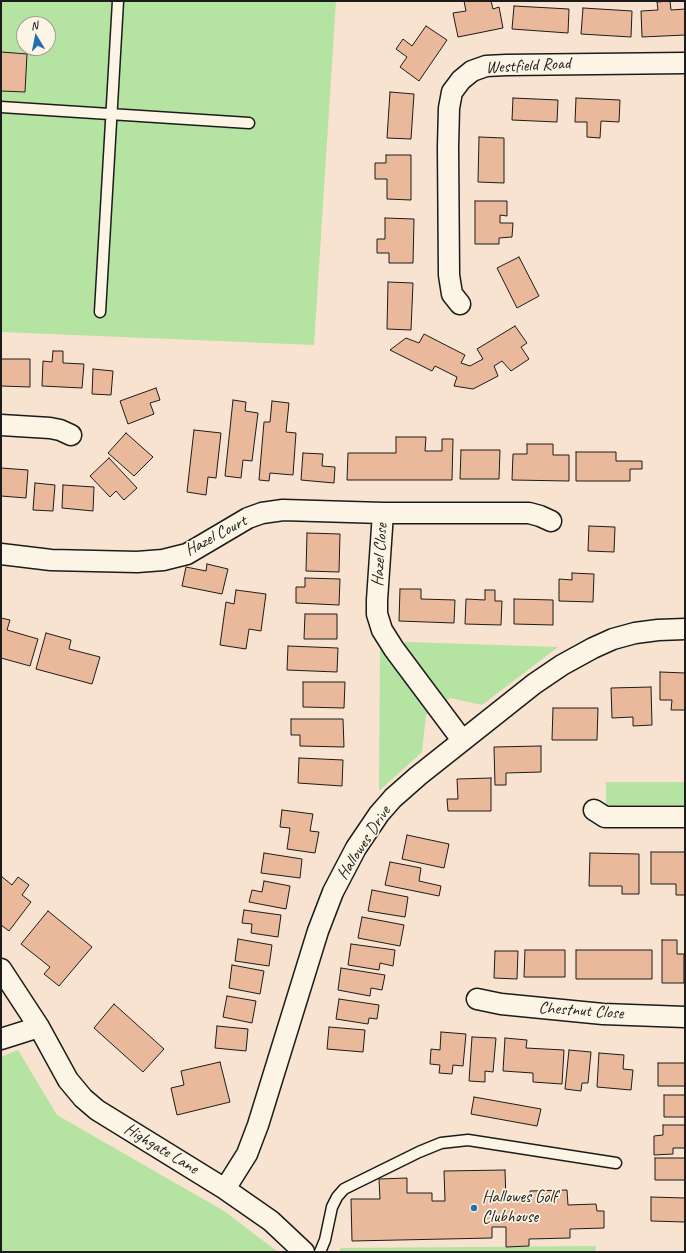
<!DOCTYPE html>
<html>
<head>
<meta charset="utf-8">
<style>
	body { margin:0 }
	#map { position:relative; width:686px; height:1253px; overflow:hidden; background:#f7e3cf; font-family:Caveat,sans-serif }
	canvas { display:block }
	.frame { position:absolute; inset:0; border:2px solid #1c1c1c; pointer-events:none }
	.north { position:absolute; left:16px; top:16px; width:40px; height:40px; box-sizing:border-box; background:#fcf5e5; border:1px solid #a29e95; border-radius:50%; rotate:350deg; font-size:11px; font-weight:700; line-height:16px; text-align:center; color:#1c1c1c }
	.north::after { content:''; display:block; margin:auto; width:14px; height:18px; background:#1f6fb2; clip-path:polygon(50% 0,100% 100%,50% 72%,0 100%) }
</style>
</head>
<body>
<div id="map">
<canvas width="686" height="1253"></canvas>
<div class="frame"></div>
<div class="north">N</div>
</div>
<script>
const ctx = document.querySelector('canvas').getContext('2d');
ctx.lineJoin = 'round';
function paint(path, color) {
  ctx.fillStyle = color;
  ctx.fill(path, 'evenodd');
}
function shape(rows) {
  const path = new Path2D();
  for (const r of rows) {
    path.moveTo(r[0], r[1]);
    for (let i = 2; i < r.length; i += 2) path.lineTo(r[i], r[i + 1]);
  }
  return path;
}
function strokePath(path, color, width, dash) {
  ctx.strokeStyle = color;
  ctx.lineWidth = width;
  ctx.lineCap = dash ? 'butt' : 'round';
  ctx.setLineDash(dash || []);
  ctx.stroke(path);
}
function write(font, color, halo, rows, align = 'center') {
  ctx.font = font + ' Caveat,sans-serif';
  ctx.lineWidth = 3.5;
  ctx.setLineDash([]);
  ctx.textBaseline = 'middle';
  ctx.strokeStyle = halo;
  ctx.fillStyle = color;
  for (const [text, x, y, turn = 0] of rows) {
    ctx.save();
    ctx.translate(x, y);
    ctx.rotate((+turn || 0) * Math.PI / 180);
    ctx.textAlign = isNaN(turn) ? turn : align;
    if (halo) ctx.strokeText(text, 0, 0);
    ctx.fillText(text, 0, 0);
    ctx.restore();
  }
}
paint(shape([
	[1,1,336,1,314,345,1,332],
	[24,24,48,24,48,48,24,48],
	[407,642,558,647,482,705,450,698,426,715,422,752,379,791,380,650],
	[606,782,685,782,685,805,606,805],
	[18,1050,57,1115,224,1211,278,1252,1,1252,1,1057],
	[596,1246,595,1252,339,1252,341,1248]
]), '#b5e3a2');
const building = shape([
	[464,1,491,1,493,9,499,7,503,28,458,37,453,13,466,11,464,1],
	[670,1,671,10,685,9,685,35,642,37,641,11,658,10,657,2,670,1],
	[514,6,569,9,568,33,512,29,514,6],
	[583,8,632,11,631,37,581,34,583,8],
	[426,26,447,40,419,81,400,67,407,57,396,49,403,39,412,46,426,26],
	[1,52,27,54,25,92,1,91,1,52],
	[390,92,414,94,411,139,387,138,390,92],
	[513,98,558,100,557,122,512,120,513,98],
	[576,98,620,100,619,122,601,121,600,138,587,137,587,122,575,122,576,98],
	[479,137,504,138,504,183,478,182,479,137],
	[386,155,411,155,411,200,387,199,387,179,375,179,375,163,386,163,386,155],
	[475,201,507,201,507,216,500,215,500,223,513,223,512,237,499,238,499,244,475,244,475,201],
	[385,218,414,219,413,263,389,263,389,253,377,253,377,239,385,239,385,218],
	[519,257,539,296,517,308,497,268,519,257],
	[388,282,413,283,411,330,387,329,388,282],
	[515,326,527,343,521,347,529,359,511,371,502,361,494,366,498,376,473,389,454,386,457,377,435,366,432,371,390,350,406,338,419,343,424,334,465,355,461,363,470,366,483,359,477,349,515,326],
	[53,351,63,351,63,363,84,364,82,388,42,386,43,361,52,362,53,351],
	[1,359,30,359,30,387,1,386,1,359],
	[93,369,113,371,111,395,92,394,93,369],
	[156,388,160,400,150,403,154,414,128,424,120,401,156,388],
	[233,400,246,402,245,411,258,413,252,461,243,460,241,478,225,476,233,400],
	[272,401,289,403,286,432,296,433,293,475,270,473,269,481,259,480,264,422,270,422,272,401],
	[194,430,221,433,216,478,208,477,206,495,187,492,194,430],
	[126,433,153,457,134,476,108,453,126,433],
	[396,437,426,437,425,451,442,451,442,439,453,439,452,480,347,480,348,453,396,453,396,437],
	[527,444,553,444,553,455,569,455,569,481,512,480,513,454,527,454,527,444],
	[461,450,500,450,499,479,460,479,461,450],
	[576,452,616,452,616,461,642,461,642,469,630,469,630,481,576,481,576,452],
	[303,453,323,454,322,466,335,467,334,483,301,480,303,453],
	[109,458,137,488,124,500,116,491,110,497,90,476,109,458],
	[1,468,28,470,26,498,1,496,1,468],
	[35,483,55,485,53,511,33,510,35,483],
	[63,485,94,487,93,511,62,508,63,485],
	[589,526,615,527,614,552,588,551,589,526],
	[307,533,340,534,339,572,306,571,307,533],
	[207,564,228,569,222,594,182,586,186,567,206,571,207,564],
	[572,573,594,574,593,602,559,601,559,579,572,580,572,573],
	[305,578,340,579,339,605,296,603,296,587,305,587,305,578],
	[400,589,421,589,421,599,455,600,454,623,399,621,400,589],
	[236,590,266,594,261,631,249,629,246,649,220,645,226,602,234,604,236,590],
	[485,590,495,590,495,601,502,601,501,625,465,624,466,599,485,600,485,590],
	[514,599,553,600,553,625,514,624,514,599],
	[305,614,337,614,337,639,304,639,305,614],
	[1,618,10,620,7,630,38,639,30,666,1,658,1,618],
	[46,633,71,640,69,649,100,657,92,684,36,669,46,633],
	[288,646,338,648,337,672,287,670,288,646],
	[660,672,685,673,685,710,671,710,672,700,660,700,660,672],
	[303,682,345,682,344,708,303,707,303,682],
	[651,687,652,725,633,726,633,717,612,718,611,688,651,687],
	[553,708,598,708,597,740,552,740,553,708],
	[291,719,343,719,344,747,300,746,300,735,291,735,291,719],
	[541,746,541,772,506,773,506,785,495,785,494,747,541,746],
	[299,758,343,760,342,786,298,783,299,758],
	[491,778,491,811,448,811,447,799,458,799,457,779,491,778],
	[282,810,313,814,310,831,319,832,315,853,287,849,290,828,280,827,282,810],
	[407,835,449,844,444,868,402,859,407,835],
	[651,852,685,852,685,895,676,895,676,884,651,884,651,852],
	[264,853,302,859,300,878,261,873,264,853],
	[590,853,639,854,639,894,622,894,622,886,589,886,590,853],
	[390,862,421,868,419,881,441,886,439,896,385,885,390,862],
	[1,876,12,885,18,877,29,885,22,895,31,902,9,931,1,925,1,876],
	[264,881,290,886,286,909,249,902,252,890,262,892,264,881],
	[372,890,408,897,405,917,368,911,372,890],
	[244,910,281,915,278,937,251,933,252,924,242,923,244,910],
	[48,911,92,947,59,986,44,974,50,967,21,944,48,911],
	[362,917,404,925,400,946,358,938,362,917],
	[238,939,272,945,269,966,235,961,238,939],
	[662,940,677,940,677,954,684,954,684,983,662,983,662,940],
	[351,944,395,950,393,966,380,963,379,970,348,965,351,944],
	[525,950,565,950,565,977,524,977,525,950],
	[576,950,652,950,652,979,576,979,576,950],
	[495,951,518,951,517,979,494,978,495,951],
	[232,965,264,971,260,994,229,988,232,965],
	[341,968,385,975,382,990,371,988,370,996,338,990,341,968],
	[227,996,256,1001,252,1023,223,1017,227,996],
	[339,999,379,1005,377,1019,369,1018,368,1024,336,1019,339,999],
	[114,1004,164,1049,143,1072,94,1028,114,1004],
	[217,1026,248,1029,246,1051,215,1048,217,1026],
	[329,1027,365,1030,363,1052,327,1049,329,1027],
	[441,1032,466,1034,463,1066,453,1065,452,1074,439,1073,440,1065,430,1064,431,1049,440,1050,441,1032],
	[472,1037,496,1038,493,1072,485,1071,485,1082,469,1081,472,1037],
	[505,1038,527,1040,526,1048,564,1050,562,1084,533,1082,533,1073,503,1071,505,1038],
	[569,1050,591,1052,588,1083,582,1083,581,1091,565,1089,569,1050],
	[599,1053,624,1055,623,1069,633,1070,631,1090,597,1087,599,1053],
	[220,1062,230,1102,177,1115,171,1088,184,1085,181,1071,220,1062],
	[658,1063,685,1063,685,1086,658,1086,658,1063],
	[664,1095,685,1095,685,1117,664,1117,664,1095],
	[474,1097,541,1109,537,1126,471,1114,474,1097],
	[663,1125,685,1125,685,1148,673,1148,673,1154,654,1155,654,1136,663,1135,663,1125],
	[655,1158,685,1158,685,1180,655,1180,655,1158],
	[505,1170,506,1201,531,1201,530,1191,567,1190,568,1205,596,1204,597,1211,604,1211,604,1228,570,1229,570,1238,529,1239,529,1246,506,1247,506,1227,492,1227,492,1238,352,1241,351,1199,380,1199,379,1179,407,1178,407,1193,432,1193,432,1201,445,1201,444,1171,505,1170],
	[651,1197,685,1198,685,1222,651,1221,651,1197]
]);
paint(building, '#eab99b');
strokePath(building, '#1c1c1c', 1);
const service = shape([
	[1,107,249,123],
	[100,312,118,1],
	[320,1252,325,1240,332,1207,337,1197,344,1189,419,1152,441,1143,468,1140,616,1163]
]);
const minor = shape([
	[460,304,452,294,449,275,448,147,449,108,452,92,461,80,472,71,486,66,506,65,685,63],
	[1,425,50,428,60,430,71,435],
	[383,513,377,600,377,614,382,630,394,649,462,740],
	[1,554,51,560,137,562,163,560,187,554,248,518,262,513,283,510,383,513,529,513,540,516,551,521],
	[594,810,605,817,685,817],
	[1,969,39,1027,68,1080,83,1098,97,1110,225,1189,271,1221,304,1252],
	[477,999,501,1004,603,1014,685,1017],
	[1,1039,39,1027],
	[225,1189,247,1154,258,1125,318,931,333,892,356,848,379,814,393,798,418,776,534,684,562,665,593,648,613,639,635,633,658,630,685,629]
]);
strokePath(service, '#1c1c1c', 13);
strokePath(minor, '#1c1c1c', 23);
strokePath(service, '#fcf5e5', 10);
strokePath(minor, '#fcf5e5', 20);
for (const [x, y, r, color] of [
	[474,1208,4,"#1f6fb2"]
]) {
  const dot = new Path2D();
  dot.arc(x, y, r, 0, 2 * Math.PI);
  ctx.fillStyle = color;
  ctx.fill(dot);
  strokePath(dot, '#fcf5e5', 1.5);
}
write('17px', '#1c1c1c', '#fcf5e5', [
	["Westfield Road",528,66,-3],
	["Hazel Court",216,536,-28],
	["Hazel Close",380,555,-86],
	["Hallowes Drive",364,843,-57],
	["Chestnut Close",581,1011,4],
	["Highgate Lane",161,1149,31]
]);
write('17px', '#1c1c1c', '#fcf5e5', [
	["Hallowes Golf",482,1198],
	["Clubhouse",482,1218]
], 'left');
</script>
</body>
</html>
